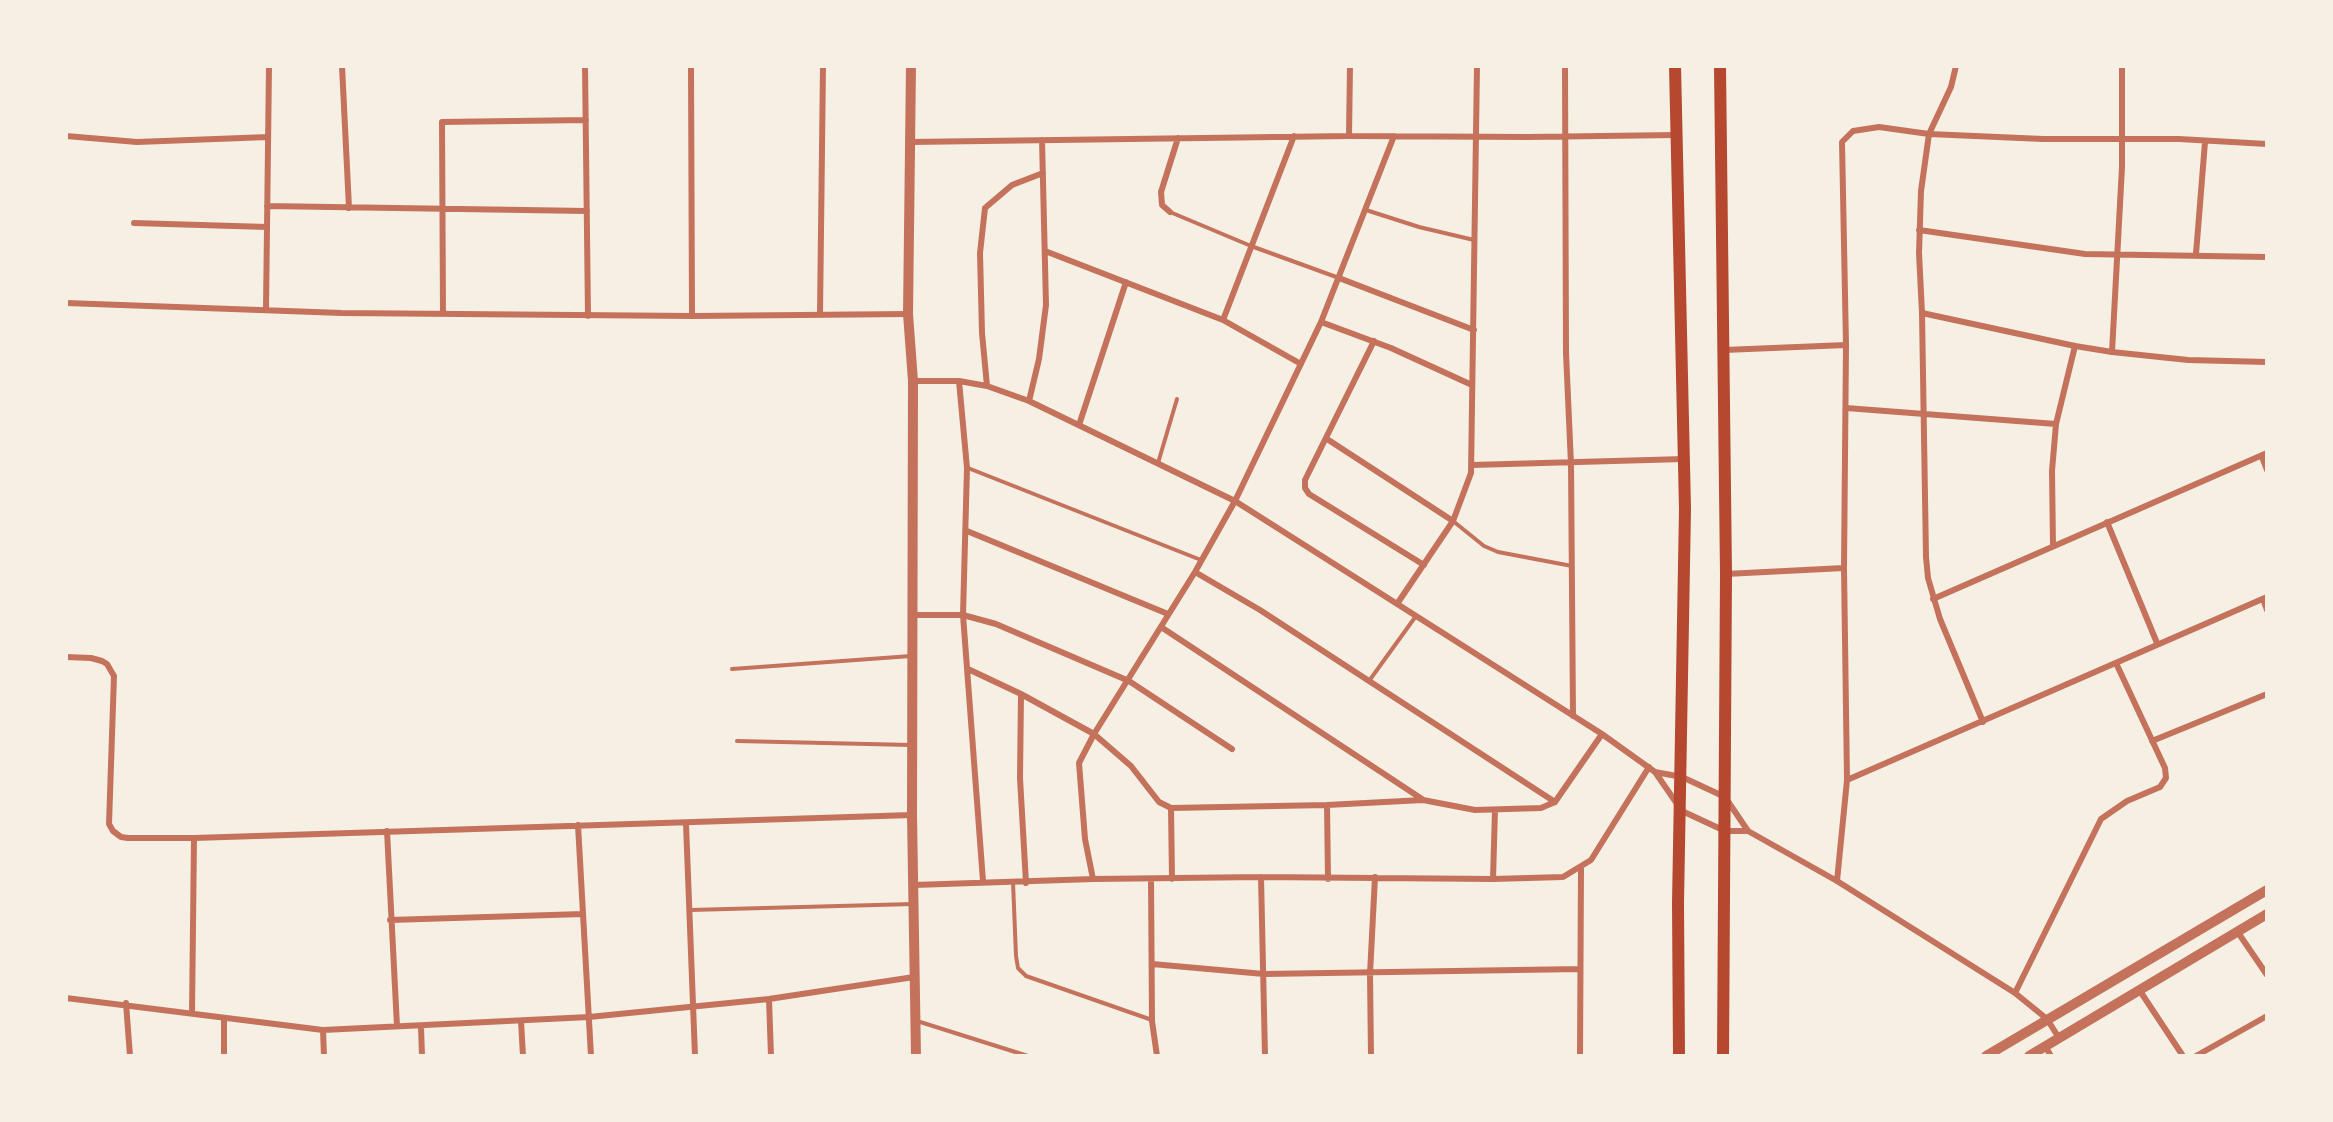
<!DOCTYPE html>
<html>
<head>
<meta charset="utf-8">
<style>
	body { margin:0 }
	#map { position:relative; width:2333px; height:1122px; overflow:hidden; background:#f6efe4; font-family:"PT Sans Narrow",sans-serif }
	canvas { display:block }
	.frame { position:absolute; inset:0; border:68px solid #f6efe4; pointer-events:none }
</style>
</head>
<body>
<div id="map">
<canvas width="2333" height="1122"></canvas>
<div class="frame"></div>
</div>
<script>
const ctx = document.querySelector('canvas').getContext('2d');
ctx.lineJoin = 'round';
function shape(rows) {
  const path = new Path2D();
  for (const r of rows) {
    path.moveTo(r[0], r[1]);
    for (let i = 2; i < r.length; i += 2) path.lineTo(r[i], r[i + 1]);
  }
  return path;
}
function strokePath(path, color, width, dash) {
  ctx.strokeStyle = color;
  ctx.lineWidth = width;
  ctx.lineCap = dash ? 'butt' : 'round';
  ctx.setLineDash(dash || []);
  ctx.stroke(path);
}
strokePath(shape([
	[1366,210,1419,227,1474,240],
	[1170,212,1251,246,1339,278],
	[1158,463,1177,399],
	[968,468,1201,560],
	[1453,521,1484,546,1498,552,1572,566],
	[732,669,911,656],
	[1369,681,1416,616],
	[737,741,911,745],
	[1013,882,1016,956,1018,968,1026,976,1152,1020],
	[690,910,913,904],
	[917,1021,1028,1056]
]), '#c5725c', 4);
strokePath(shape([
	[342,66,349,208],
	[585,66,588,316],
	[691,66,692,316,908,314],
	[1565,66,1566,353,1571,464,1573,716],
	[1956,66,1951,87,1929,134,1921,191,1919,253,1922,313,1926,557,1928,578,1940,619,1983,722],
	[2122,66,2122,167,2112,352,2188,360,2267,362],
	[66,136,137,142,268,137],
	[1349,136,1350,66],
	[910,142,1349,136,1528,137,1676,135],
	[267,206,587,211],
	[1170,212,1162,205,1161,192,1178,138],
	[134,223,267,227],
	[1919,230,2085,254,2267,257],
	[1045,251,1223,320,1301,364],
	[2196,254,2205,142],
	[1339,278,1474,330],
	[66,303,342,313,692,316],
	[266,309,269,66],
	[1922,313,2075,346,2112,352],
	[443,314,442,122,586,120],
	[820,314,823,66],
	[1223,320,1294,136],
	[1321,322,1391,348,1472,385],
	[1374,341,1305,480,1305,488,1309,494,1424,565],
	[1724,350,1846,345],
	[913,381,959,381,987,386,1029,401,1235,501,1602,734,1655,772,1682,811,1725,831,1748,831],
	[959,381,967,468,963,615,983,881],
	[987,386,982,333,980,253,985,208,1012,185,1043,173],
	[1029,401,1039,359,1046,305,1042,140],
	[1846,408,2056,424],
	[1079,425,1126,282],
	[1327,439,1453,521],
	[2262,457,2267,470],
	[1472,465,1684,459],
	[2107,522,2157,643],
	[967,531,1168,614],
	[2053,546,2052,471,2056,424,2075,346],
	[1195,572,1260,610,1555,802],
	[1726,574,1844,568],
	[1933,599,2267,453],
	[2263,599,2267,610],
	[1397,604,1453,521,1471,473,1477,66],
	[912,615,963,615,996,624,1129,681,1232,749],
	[1161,627,1422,799],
	[66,657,91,658,102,661,107,664,114,676,109,824,113,831,121,837,128,838,194,838],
	[968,669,1021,694,1094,734,1131,766,1159,802,1171,808,1327,805,1423,800,1475,810,1541,808,1555,802,1602,734],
	[1021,694,1020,778,1026,883],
	[2152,741,2267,694],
	[1655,772,1682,777,1725,797,1748,831,1837,881,2015,993,2047,1019,2059,1038],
	[1847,780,2267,597],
	[1327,805,1328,879],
	[1171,808,1172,879],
	[686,824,695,1056],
	[578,825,591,1056],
	[387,831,397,1026],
	[1261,877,1265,1056],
	[1093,879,1085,839,1079,763,1094,734,1195,572,1235,501,1321,322,1394,136],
	[1151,879,1152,1021,1157,1056],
	[1493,879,1495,810],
	[1837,881,1847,780,1844,568,1846,345,1842,142,1853,131,1879,127,1929,134,2043,139,2179,139,2267,144],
	[914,885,1093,879,1261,877,1493,879,1563,877,1591,860,1649,767],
	[390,920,583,914],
	[2237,931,2267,975],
	[1152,964,1264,974,1580,969],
	[2140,991,2183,1056],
	[2015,993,2101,819,2127,801,2160,787,2166,778,2165,768,2116,663],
	[66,998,323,1030,589,1017,769,999,914,977],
	[769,999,771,1056],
	[126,1003,130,1056],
	[192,1013,194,838,912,815],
	[224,1018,224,1056],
	[521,1021,523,1056],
	[421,1027,422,1056],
	[323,1030,324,1056],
	[2045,1046,2051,1056],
	[1371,1056,1370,974,1375,877],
	[1580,1056,1581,869],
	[2196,1056,2267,1016]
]), '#c5725c', 6);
strokePath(shape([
	[911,66,908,314,913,381,912,815,916,1056],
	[1986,1056,2267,890],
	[2029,1056,2267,914]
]), '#c5725c', 10);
strokePath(shape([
	[1675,66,1685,509,1678,903,1679,1056],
	[1720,66,1726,574,1723,1056]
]), '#b5482f', 12);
</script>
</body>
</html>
